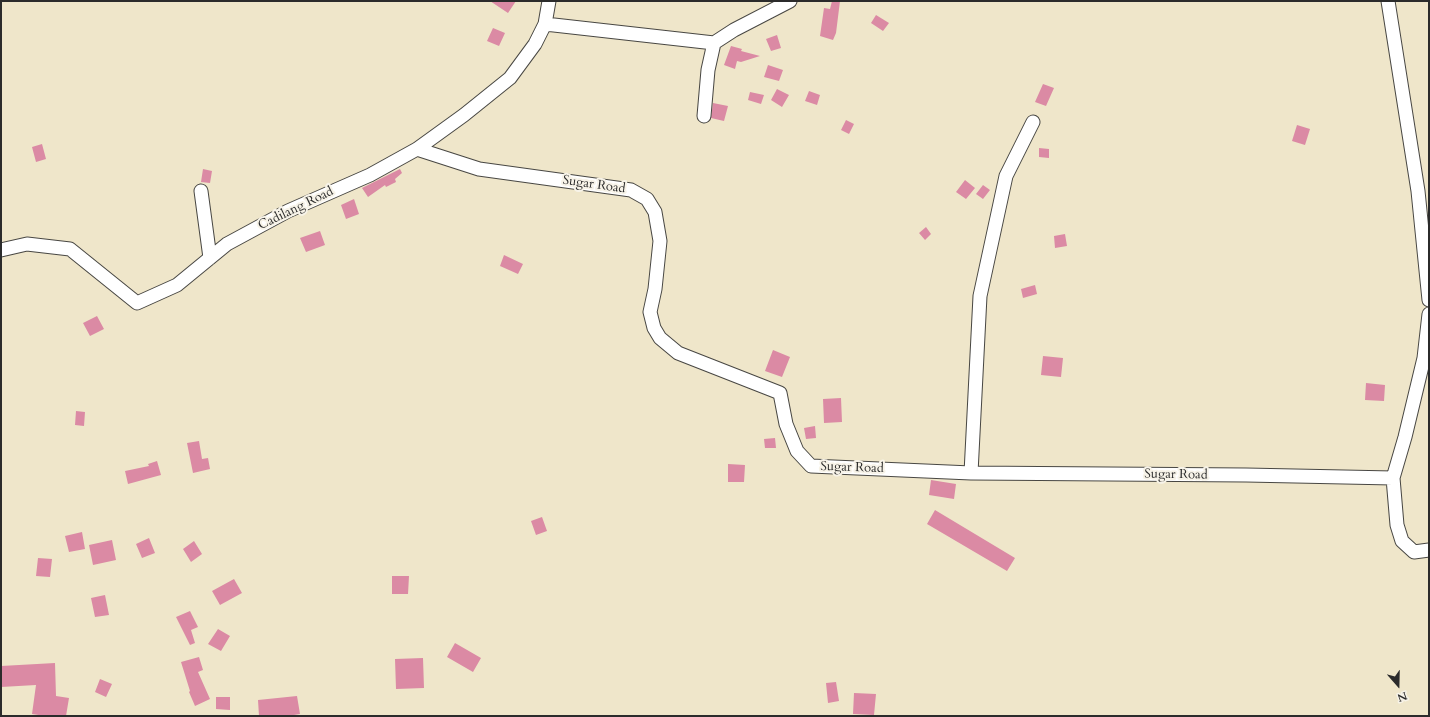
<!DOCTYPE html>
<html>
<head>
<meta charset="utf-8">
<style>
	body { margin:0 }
	#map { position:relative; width:1430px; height:717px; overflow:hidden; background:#efe6ca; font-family:Cardo,serif }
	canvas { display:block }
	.frame { position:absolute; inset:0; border:2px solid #2b2b2b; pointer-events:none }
	.north { position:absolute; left:1378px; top:665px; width:40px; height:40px; -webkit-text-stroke:3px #f7f3e8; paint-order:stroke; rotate:160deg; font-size:11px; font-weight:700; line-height:16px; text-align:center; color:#2b2b2b }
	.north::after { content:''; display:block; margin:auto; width:14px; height:18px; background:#2b2b2b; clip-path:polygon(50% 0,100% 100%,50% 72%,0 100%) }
</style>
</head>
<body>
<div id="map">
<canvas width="1430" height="717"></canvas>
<div class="frame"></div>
<div class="north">N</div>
</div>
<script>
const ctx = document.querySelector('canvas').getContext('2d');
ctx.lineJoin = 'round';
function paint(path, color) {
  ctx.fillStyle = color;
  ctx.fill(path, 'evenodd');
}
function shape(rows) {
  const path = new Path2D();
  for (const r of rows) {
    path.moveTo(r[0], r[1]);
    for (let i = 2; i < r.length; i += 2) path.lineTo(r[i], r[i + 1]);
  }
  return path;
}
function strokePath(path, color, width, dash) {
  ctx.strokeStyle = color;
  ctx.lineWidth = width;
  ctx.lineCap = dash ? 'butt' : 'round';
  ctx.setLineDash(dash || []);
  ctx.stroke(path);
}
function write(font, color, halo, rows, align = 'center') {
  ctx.font = font + ' Cardo,serif';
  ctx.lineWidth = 4;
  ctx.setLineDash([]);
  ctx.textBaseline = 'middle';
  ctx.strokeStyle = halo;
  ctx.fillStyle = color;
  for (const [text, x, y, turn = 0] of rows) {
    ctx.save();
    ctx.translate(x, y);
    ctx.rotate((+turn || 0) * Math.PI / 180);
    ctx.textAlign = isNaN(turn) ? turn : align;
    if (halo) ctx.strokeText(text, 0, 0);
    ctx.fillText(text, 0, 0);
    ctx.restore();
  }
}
paint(shape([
	[490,1,516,1,508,13],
	[832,1,840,1,836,33,833,40,820,36,824,8,830,9],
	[876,15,889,23,883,31,871,23],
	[493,28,505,33,499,46,487,41],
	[777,35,781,48,771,51,766,39],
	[731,46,742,49,741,51,760,56,741,62,737,61,735,69,724,65],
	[768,65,783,70,779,81,764,77],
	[1043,84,1054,88,1046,106,1035,102],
	[777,89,789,95,782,107,771,100],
	[809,91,820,95,817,105,805,101],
	[750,92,764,95,761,104,748,100],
	[713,103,728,106,724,121,711,118],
	[846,120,854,124,849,134,841,130],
	[1297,125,1310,129,1305,145,1292,141],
	[42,144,46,159,36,162,32,147],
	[1039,148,1049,149,1049,158,1039,157],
	[203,169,212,171,210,183,201,182],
	[400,169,402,173,395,179,396,182,386,187,385,185,368,197,362,188],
	[965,180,975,188,966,199,956,192],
	[983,185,990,190,983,199,976,194],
	[354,199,359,214,346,219,341,205],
	[926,227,931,234,925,240,919,233],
	[320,231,325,245,306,252,300,238],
	[1065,234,1067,246,1055,248,1054,236],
	[504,255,523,264,518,274,500,266],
	[1035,285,1037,294,1023,298,1021,289],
	[97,316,104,329,90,336,83,323],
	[773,350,790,357,782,377,765,371],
	[1043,356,1063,358,1061,377,1041,375],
	[1366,383,1385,385,1384,401,1365,400],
	[841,398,842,422,824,423,823,399],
	[76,411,85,412,84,426,75,425],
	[815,426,816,438,806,439,804,428],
	[775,438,776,448,765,448,764,439],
	[199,441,202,459,208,458,210,469,193,473,187,443],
	[157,461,161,475,128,484,125,471,149,466,148,464],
	[728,464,745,465,744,482,728,482],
	[931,480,956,484,954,499,929,495],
	[935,510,1015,558,1007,571,927,524],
	[542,517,547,531,536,535,531,521],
	[82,532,85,549,69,552,65,536],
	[149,538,155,553,142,558,136,544],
	[112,540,116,560,93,565,89,545],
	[194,541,202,554,191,562,183,549],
	[38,558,52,559,50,577,36,576],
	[392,576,409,576,408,594,392,594],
	[234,579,242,593,220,605,212,591],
	[105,595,109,615,95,617,91,598],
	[190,611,198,627,191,630,195,643,190,645,176,617],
	[218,629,230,636,221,651,208,644],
	[455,643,481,658,473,672,447,657],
	[199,657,203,670,198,672,210,699,195,706,189,692,190,691,181,662],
	[423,658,424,688,396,689,395,659],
	[55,663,56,696,69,698,66,716,45,716,32,714,36,685,1,687,1,666],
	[100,679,112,684,106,697,95,692],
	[836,682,839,701,828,703,826,683],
	[854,693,876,694,874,715,853,714],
	[297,696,300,714,288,716,259,716,258,700],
	[216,697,230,697,230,710,216,709]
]), '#db8aa4');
const minor = shape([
	[1388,1,1418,191,1429,300],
	[545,24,714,43,734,30,790,1],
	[704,116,708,70,714,43],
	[417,149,479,169,631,190,647,199,655,212,660,241,655,289,650,312,654,328,660,338,678,353,780,393,786,424,797,451,811,466,971,473,1246,475,1393,478,1397,525,1402,541,1414,552,1429,550],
	[201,191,210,258],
	[1,250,27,244,70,249,137,303,177,285,227,244,288,211,370,175,417,149,464,115,510,78,535,44,545,24,549,1],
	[971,473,980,296,1006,176,1033,122],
	[1393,478,1405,437,1424,358,1429,314]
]);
strokePath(minor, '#484743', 15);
strokePath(minor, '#fff', 13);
write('13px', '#2b2b2b', '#f7f3e8', [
	["Sugar Road",594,185,8],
	["Cadilang Road",296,209,-26],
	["Sugar Road",852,468,2],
	["Sugar Road",1176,475,1]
]);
</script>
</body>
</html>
